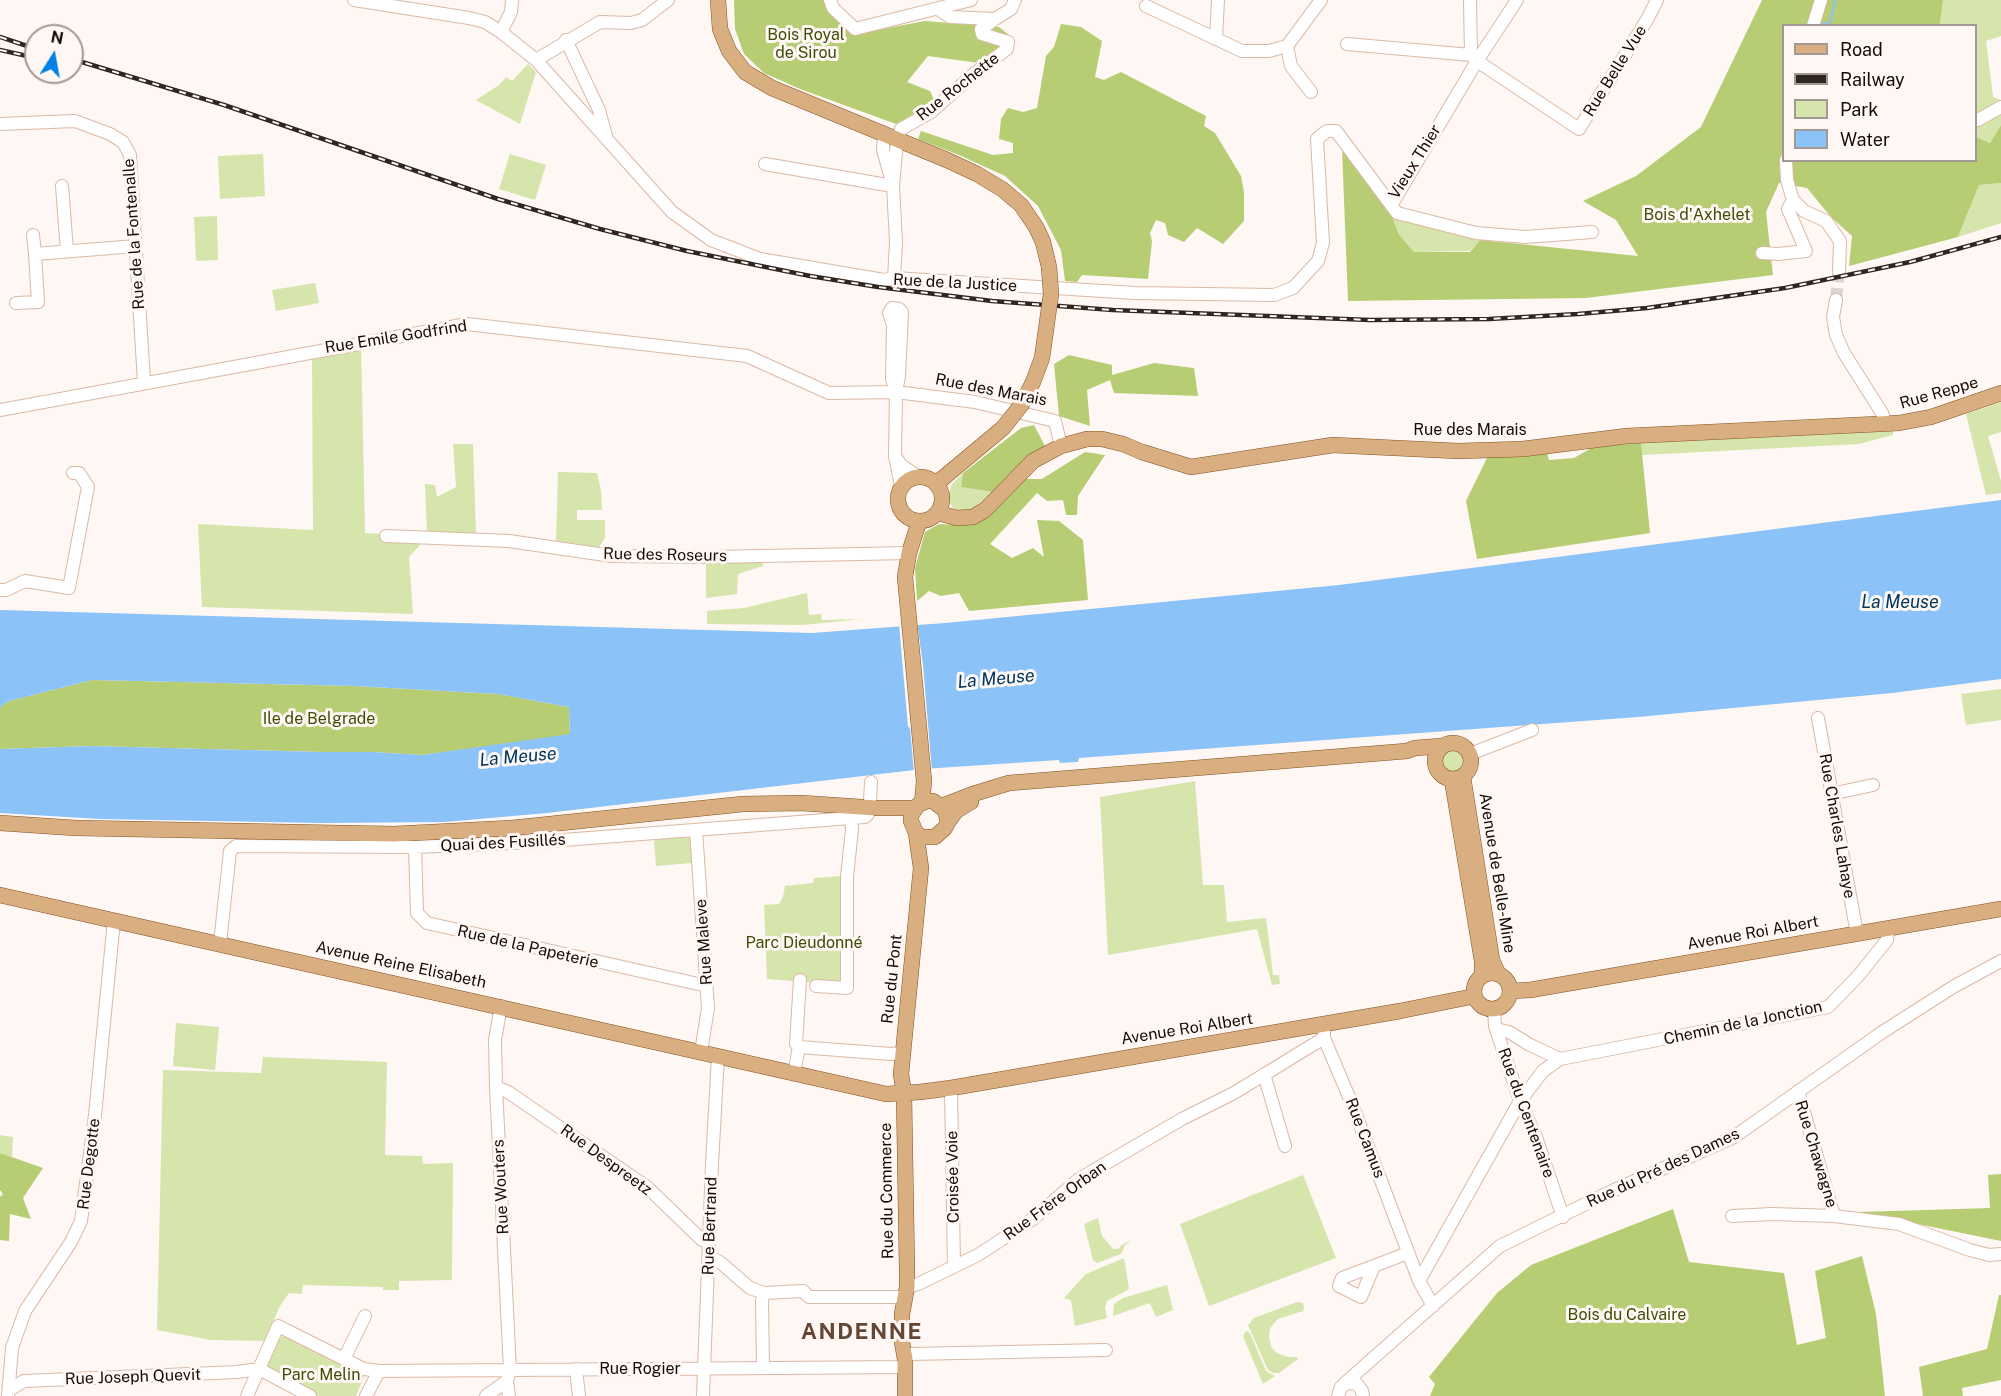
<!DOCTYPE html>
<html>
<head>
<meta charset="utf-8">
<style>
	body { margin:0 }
	#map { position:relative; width:2001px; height:1396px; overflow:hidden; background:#fef7f3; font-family:"Public Sans",sans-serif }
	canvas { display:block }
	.legend { position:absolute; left:1782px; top:24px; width:195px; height:138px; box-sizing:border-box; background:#fef7f3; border:2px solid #a29994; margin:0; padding:8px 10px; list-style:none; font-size:18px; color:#170c05 }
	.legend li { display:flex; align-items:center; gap:12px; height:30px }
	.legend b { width:30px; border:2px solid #a29994 }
	.north { position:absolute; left:24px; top:24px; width:60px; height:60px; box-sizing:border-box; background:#fef7f3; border:2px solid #a29994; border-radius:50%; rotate:11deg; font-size:16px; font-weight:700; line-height:24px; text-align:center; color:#170c05 }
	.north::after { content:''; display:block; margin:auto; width:21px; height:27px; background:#0081e6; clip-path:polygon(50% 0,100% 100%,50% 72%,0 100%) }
</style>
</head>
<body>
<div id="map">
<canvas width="2001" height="1396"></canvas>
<ul class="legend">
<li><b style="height:8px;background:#d9ae81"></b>Road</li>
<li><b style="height:8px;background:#30261f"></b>Railway</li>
<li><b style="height:16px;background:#d5e5ab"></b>Park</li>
<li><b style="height:16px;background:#8bc2f7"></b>Water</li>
</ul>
<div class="north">N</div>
</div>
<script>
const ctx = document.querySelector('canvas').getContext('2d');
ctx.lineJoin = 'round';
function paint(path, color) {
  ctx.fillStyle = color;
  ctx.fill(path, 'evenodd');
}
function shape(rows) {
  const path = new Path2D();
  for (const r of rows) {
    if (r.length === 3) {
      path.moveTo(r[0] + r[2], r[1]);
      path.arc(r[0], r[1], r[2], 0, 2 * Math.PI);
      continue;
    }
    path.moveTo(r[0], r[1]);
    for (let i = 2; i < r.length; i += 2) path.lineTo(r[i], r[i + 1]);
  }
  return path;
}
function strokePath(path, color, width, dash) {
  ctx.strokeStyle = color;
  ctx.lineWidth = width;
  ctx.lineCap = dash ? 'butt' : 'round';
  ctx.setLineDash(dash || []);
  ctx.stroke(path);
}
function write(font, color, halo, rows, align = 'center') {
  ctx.font = font + ' "Public Sans",sans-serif';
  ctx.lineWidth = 6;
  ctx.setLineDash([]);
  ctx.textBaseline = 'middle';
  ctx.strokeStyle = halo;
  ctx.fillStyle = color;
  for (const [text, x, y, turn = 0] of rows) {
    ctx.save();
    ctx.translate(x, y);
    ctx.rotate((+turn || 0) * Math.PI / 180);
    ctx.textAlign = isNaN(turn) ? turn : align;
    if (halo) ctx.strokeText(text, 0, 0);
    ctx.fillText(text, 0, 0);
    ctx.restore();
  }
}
paint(shape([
	[1943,0,2001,0,2001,36,1986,41,1993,97,2001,100,2001,125,1990,143,1976,137,1976,26,1940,26],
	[528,64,536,72,520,124,476,100,499,85,506,77,512,81],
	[263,154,265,196,220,199,218,156],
	[510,154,546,165,535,200,499,189],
	[2001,183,2001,223,1958,237,1979,185],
	[217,216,218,260,196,261,194,217],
	[1392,217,1448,229,1448,232,1480,240,1470,251,1414,252,1399,236],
	[315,283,319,303,276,311,272,290],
	[361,342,365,533,427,537,409,557,413,614,202,607,198,524,313,530,312,351],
	[2001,402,2001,432,1988,436,2001,481,2001,493,1986,495,1966,414],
	[1893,431,1893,435,1859,444,1642,455,1641,443],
	[453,444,473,444,476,535,427,534,425,484,435,485,437,497,456,487],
	[558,472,597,473,601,491,602,510,577,510,577,520,605,520,605,538,599,547,556,542],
	[963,473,961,487,993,492,978,508,965,512,953,508,947,498,952,484],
	[706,562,762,562,763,566,738,574,737,594,706,598],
	[807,593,809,615,821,614,822,620,862,619,803,625,707,624,707,611,744,608],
	[2001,689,2001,720,1966,725,1961,694],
	[1453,761,12],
	[1195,781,1203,885,1224,885,1227,922,1266,918,1273,975,1279,975,1280,984,1272,985,1257,929,1108,955,1100,797],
	[691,837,692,863,656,866,654,839],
	[841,876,843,985,767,979,764,905,779,904,783,897,785,886,813,883,814,878],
	[176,1023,219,1027,215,1070,173,1066],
	[263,1057,387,1062,385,1155,422,1156,423,1164,453,1163,452,1280,399,1281,399,1290,383,1290,383,1287,303,1285,302,1294,289,1293,280,1306,273,1322,278,1326,271,1341,211,1340,157,1330,163,1070,261,1073],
	[0,1135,13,1137,12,1157,0,1153],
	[1303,1175,1336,1258,1209,1306,1180,1224],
	[1098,1218,1102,1236,1113,1249,1118,1249,1123,1244,1132,1240,1125,1245,1121,1254,1097,1263,1093,1260,1084,1224],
	[1124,1258,1129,1289,1107,1301,1105,1308,1107,1318,1075,1326,1071,1300,1064,1298,1086,1274],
	[1167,1285,1173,1310,1156,1317,1150,1303,1113,1316,1114,1304,1123,1298],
	[1297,1302,1303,1303,1304,1308,1303,1311,1278,1319,1270,1328,1269,1337,1271,1347,1277,1353,1288,1357,1297,1357,1298,1359,1279,1373,1273,1373,1268,1370,1248,1325,1254,1318],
	[1246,1331,1250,1333,1266,1371,1275,1376,1263,1384,1243,1336],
	[284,1336,363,1372,364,1377,356,1396,318,1396,267,1373,265,1368,279,1338]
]), '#d5e5ab');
paint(shape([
	[734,0,830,0,861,33,925,21,999,27,1010,36,1007,49,986,64,928,56,907,82,930,91,935,102,896,124,800,89,764,73,744,54,735,29],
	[1762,0,1943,0,1940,25,1784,26,1784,160,1976,160,1976,137,1990,143,2001,125,2001,183,1979,185,1958,237,1849,266,1852,236,1831,217,1807,188,1779,183,1766,212,1773,275,1586,298,1348,301,1342,149,1392,217,1399,235,1414,252,1470,252,1480,240,1638,256,1616,220,1583,201,1636,176,1701,127],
	[1061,24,1081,27,1102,41,1095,77,1104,80,1121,72,1206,116,1204,126,1215,133,1241,176,1244,192,1244,221,1223,244,1197,228,1184,242,1168,235,1165,223,1156,220,1150,233,1152,241,1148,279,1082,275,1077,282,1065,281,1061,250,1038,206,1005,176,959,155,918,139,921,131,993,155,1013,153,1013,143,999,139,1001,119,1008,108,1023,112,1037,108,1046,56,1054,47],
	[1069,355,1112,365,1112,375,1154,363,1194,368,1198,396,1114,393,1110,380,1087,390,1090,426,1059,416,1054,364],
	[1034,425,1045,446,993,492,961,487,963,473,1021,428],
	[1641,443,1650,533,1477,559,1466,501,1487,458,1547,453,1549,460,1574,458,1593,447],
	[1085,452,1105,455,1078,496,1077,515,1066,515,1063,500,1047,501,1037,493,990,544,1012,558,1033,548,1044,557,1037,520,1059,521,1083,540,1088,600,969,611,959,593,941,596,929,591,917,601,915,568,925,532,939,524,958,525,1026,479,1042,479],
	[92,680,355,686,498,694,569,707,570,735,422,755,372,752,322,752,91,746,0,749,0,707,9,701],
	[0,1153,43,1168,23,1198,31,1219,10,1214,9,1241,0,1240,0,1197,3,1194,0,1190],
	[2001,1174,2001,1241,1859,1212,1990,1208,1988,1175],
	[1673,1209,1689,1262,1784,1273,1797,1345,1826,1338,1815,1271,1862,1256,1876,1314,1885,1396,1430,1396,1435,1384,1429,1377,1497,1293,1531,1265],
	[1999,1295,2001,1295,2001,1380,1962,1388,1963,1396,1923,1396,1919,1367,1987,1349]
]), '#b6cd74');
paint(shape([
	[2001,500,2001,679,1892,693,1638,717,1079,758,1078,762,1060,763,1059,760,923,769,547,813,445,822,322,823,100,819,0,813,0,749,91,746,322,752,372,752,422,755,570,734,569,707,498,694,355,686,92,680,9,701,0,707,0,610,812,633,945,623,1339,585]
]), '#8bc2f7');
paint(shape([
	[917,622,923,665,932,771,914,773,910,728,908,727,899,624]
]), '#fef7f3');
strokePath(shape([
	[1823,23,1828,24,1831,21,1835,0]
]), '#8bc2f7', 2);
strokePath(shape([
	[1836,300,1839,272]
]), '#dbd4cf', 12, [12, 6]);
const minor = shape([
	[354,0,469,18,485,22,501,32,536,60,672,212,711,240,760,259,884,280,894,278,1135,293,1274,295,1293,288,1318,261,1323,243,1317,139,1327,131,1336,131,1397,213,1476,233,1525,237,1592,232],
	[830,0,833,8,855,29,971,0],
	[1470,0,1471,55,1477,61,1579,129,1648,18,1657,0],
	[1146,6,1242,51,1269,51,1287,46,1321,0],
	[938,9,950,17,995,19,1011,9,1015,0],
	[1813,26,1821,0],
	[501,32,511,12,512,0],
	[1216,39,1218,0],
	[566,40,599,110,606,136],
	[1347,44,1471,55],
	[1287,46,1291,66,1311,92],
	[536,60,600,22,631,23,642,20,668,0],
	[1978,120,2001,107],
	[0,124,75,121,110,134,123,142,130,155,144,382],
	[884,135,883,150,891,178],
	[1786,160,1787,180,1793,200,1804,211,1826,221,1840,241,1839,272],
	[765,164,893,186],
	[62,186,67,251],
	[1392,204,1477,61,1517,0],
	[33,235,35,254],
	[1762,253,1778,254,1806,251,1788,209,1793,200],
	[894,278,896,242,893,186,897,140,901,129,931,112,976,72,1007,49,1008,42,982,34,981,29,995,19],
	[1836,300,1833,317,1836,335,1844,353,1882,413,1886,424],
	[16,303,38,302,35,254,136,246],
	[896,392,892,379,893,325,889,313,892,308,899,309,902,312,899,376,896,392,895,456,901,486],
	[0,410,467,324,747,356,829,393,896,392,975,402,1055,421,1061,446],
	[895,456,901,465,917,476],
	[386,536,509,541,612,556,712,557,909,553],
	[0,590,6,590,25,581,69,588,88,487,79,473,73,473],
	[1818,718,1857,934],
	[1470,754,1532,730],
	[1831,794,1873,785],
	[870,801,871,782],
	[696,830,708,1008,701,1052],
	[415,847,417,913,427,923,707,986],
	[220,943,230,851,236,846,415,847,537,842,851,818,865,817,868,814],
	[816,986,847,988,847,877,852,829,851,818],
	[501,1006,495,1040,496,1087,510,1370,507,1381,509,1396],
	[1494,1009,1495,1026,1520,1101,1536,1137,1563,1217],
	[1496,1029,1509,1032,1530,1045,1560,1059],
	[1324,1031,1324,1038,1352,1104,1419,1281,1433,1306],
	[799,1047,796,1044,800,980],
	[794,1073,799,1047,891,1054,902,1053],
	[1264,1074,1285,1146],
	[496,1087,508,1092,647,1187,702,1240,709,1241],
	[951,1088,954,1267],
	[1798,1091,1834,1216,1899,1224,1970,1250,1989,1255,2001,1254],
	[1732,1216,1772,1214,1834,1216],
	[709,1256,721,1263,750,1288,764,1293,803,1291,809,1297,905,1297],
	[1374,1266,1361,1297,1339,1286,1342,1278,1408,1253],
	[1419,1281,1520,1101,1543,1071,1560,1059,1828,1007,1859,975,1887,940,1888,928],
	[907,1287,918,1284,978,1255,1033,1219,1079,1179,1182,1119,1234,1093,1324,1038],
	[344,1359,365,1316],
	[905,1359,910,1354,1106,1350],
	[763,1368,762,1301,764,1293],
	[259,1369,310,1396],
	[576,1369,579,1396],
	[1344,1384,1500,1246,1610,1192,1734,1137,1881,1033,1953,987,2001,961],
	[9,1390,24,1381,237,1372,259,1369],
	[8,1396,12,1348,25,1311,71,1242,81,1221,95,1115,114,920],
	[247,1396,278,1326,364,1369,379,1371,905,1367],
	[366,1396,379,1371],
	[486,1396,507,1381],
	[703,1396,712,1164,718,1056],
	[1338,1396,1341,1387,1348,1383,1357,1384,1362,1391,1363,1396]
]);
const major = shape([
	[718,0,720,29,729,51,745,72,772,88,947,160,977,174,1002,189,1021,205,1036,227,1043,242,1049,267],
	[920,499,22],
	[937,483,1003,428],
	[938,513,957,518,973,517,985,510,1033,461,1061,446,1087,439,1102,439,1123,444,1142,452,1191,467,1333,445,1458,451,1523,449,1627,436,1899,423,1931,417,2001,393],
	[919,522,909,553,905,577,924,781,922,803],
	[1453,761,18],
	[1463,777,1492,960,1498,973],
	[1452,780,1482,961,1482,976],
	[942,806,973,794,1009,783,1407,751,1415,748,1442,746],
	[948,822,945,810,933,801,927,801,918,805,911,815,911,821,916,833,922,837,935,837,945,828,948,822,956,811,971,802],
	[0,823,76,828,394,834,512,828,743,804,801,803,876,808,914,808],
	[0,895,886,1094,920,1092,951,1088,1400,1011,1475,996],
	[1492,991,18],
	[1510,991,1530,990,2001,909],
	[905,1396,905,1359,902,1342,902,1314,907,1287,907,1271,904,1094,901,1074,921,868,916,833]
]);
strokePath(minor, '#dbb9a3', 14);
strokePath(major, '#84521f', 16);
strokePath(minor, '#fff', 12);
strokePath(major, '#d9ae81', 15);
const rail = shape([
	[0,37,36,49],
	[0,50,36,58],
	[72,59,224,105,498,199,600,229,687,251,810,276,878,287,992,301,1113,310,1370,320,1489,319,1578,314,1647,308,1785,288,1910,262,2001,237]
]);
strokePath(rail, '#30261f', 4.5);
strokePath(rail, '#fef7f3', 2, [7]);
const majorBridge = shape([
	[1003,428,1022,404,1033,382,1042,358,1051,294,1049,267]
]);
strokePath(majorBridge, '#84521f', 16, []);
strokePath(majorBridge, '#d9ae81', 15);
write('16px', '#3f4c07', '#fef7f3', [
	["Bois Royal",806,35],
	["de Sirou",806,53],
	["Bois d'Axhelet",1697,215],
	["Ile de Belgrade",319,719],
	["Parc Dieudonné",804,943],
	["Bois du Calvaire",1627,1315],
	["Parc Melin",321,1375]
]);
write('16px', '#170c05', '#fef7f3', [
	["Rue Belle Vue",1615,71,-58],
	["Rue Rochette",958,87,-38],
	["Vieux Thier",1415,162,-58],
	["Rue de la Fontenalle",134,234,-94],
	["Rue de la Justice",955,283,3],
	["Rue Emile Godfrind",396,337,-9],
	["Rue des Marais",991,390,11],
	["Rue Reppe",1939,393,-16],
	["Rue des Marais",1470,430],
	["Rue des Roseurs",665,555,1],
	["Rue Charles Lahaye",1837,826,80],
	["Quai des Fusillés",503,843,-3],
	["Avenue de Belle-Mine",1497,873,81],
	["Avenue Roi Albert",1753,933,-10],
	["Rue Maleve",704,942,-94],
	["Rue de la Papeterie",528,947,13],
	["Avenue Reine Elisabeth",401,965,12],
	["Rue du Pont",892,979,-84],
	["Chemin de la Jonction",1743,1023,-12],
	["Avenue Roi Albert",1187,1029,-9],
	["Rue du Centenaire",1526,1113,70],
	["Rue Camus",1365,1138,69],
	["Rue Chawagne",1816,1154,73],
	["Rue Despreetz",606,1160,36],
	["Rue Degotte",89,1164,-83],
	["Rue du Pré des Dames",1663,1168,-25],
	["Croisée Voie",953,1177,-91],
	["Rue Wouters",501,1187,-93],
	["Rue du Commerce",887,1191,-91],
	["Rue Frère Orban",1055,1201,-36],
	["Rue Bertrand",710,1226,-88],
	["Rue Rogier",640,1369],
	["Rue Joseph Quevit",133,1377,-2]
]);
write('italic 18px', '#003760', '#fef7f3', [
	["La Meuse",1900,602],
	["La Meuse",996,679,-5],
	["La Meuse",518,757,-5]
]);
ctx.letterSpacing = '1.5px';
write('bold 22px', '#634634', '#fef7f3', [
	["ANDENNE",862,1332]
]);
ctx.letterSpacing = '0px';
</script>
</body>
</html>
